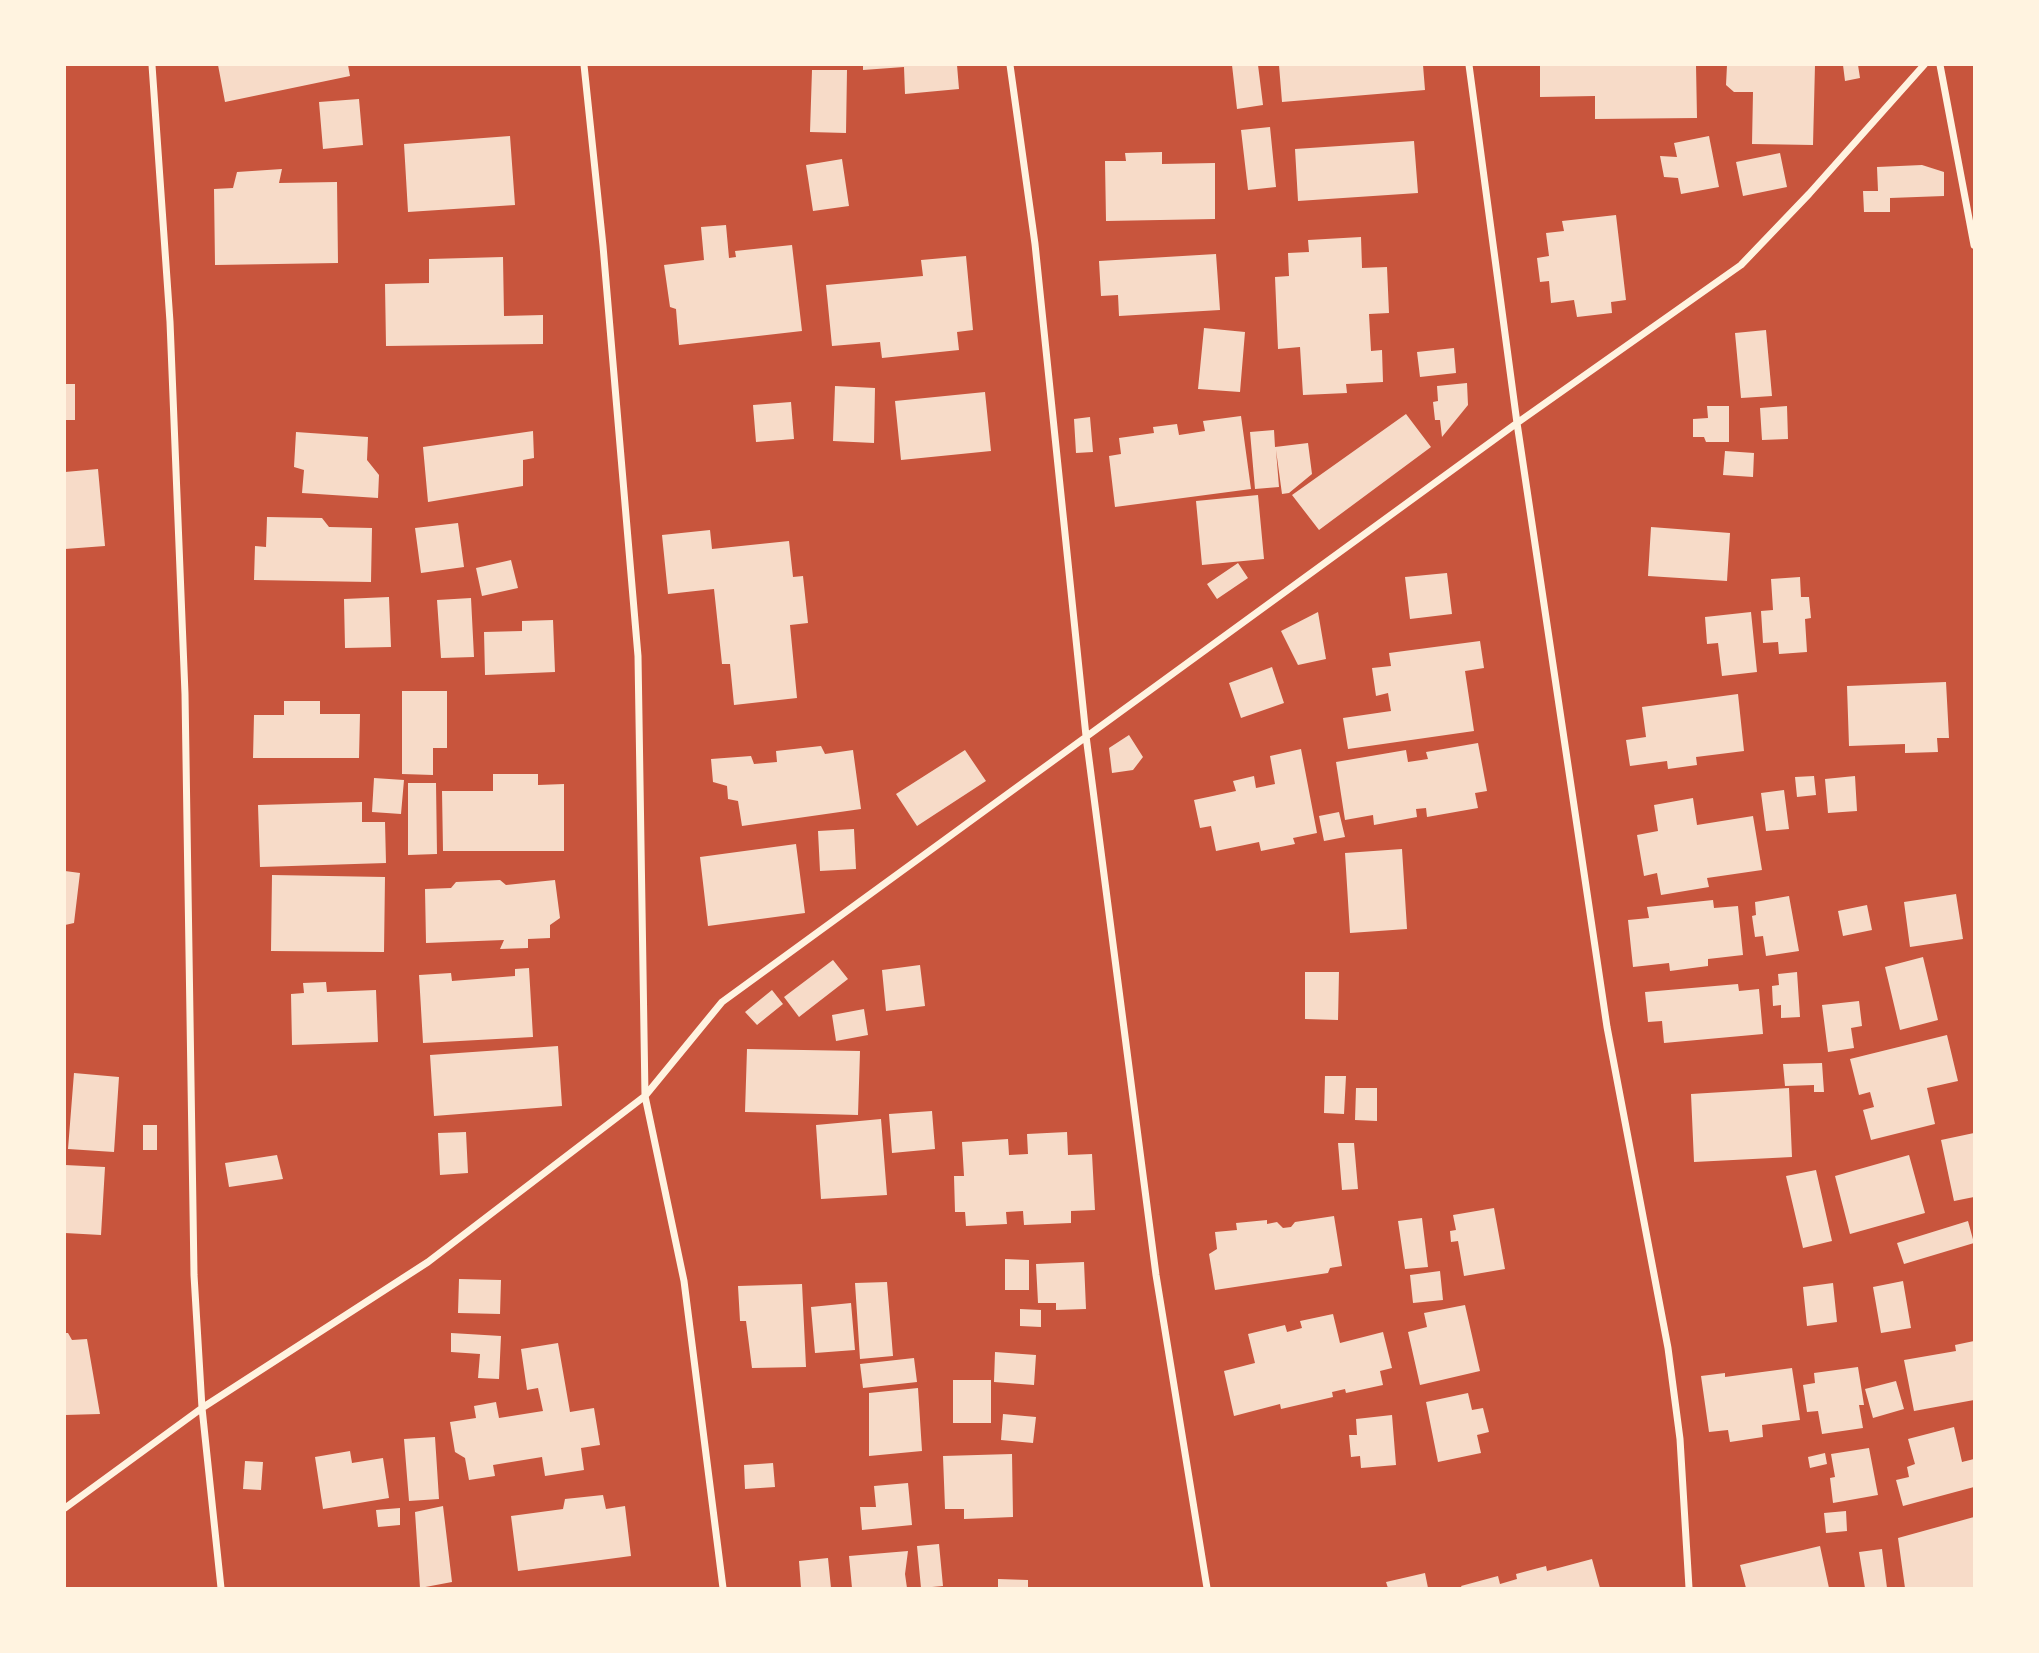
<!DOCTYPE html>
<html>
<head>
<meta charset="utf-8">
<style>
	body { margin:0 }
	#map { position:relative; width:2039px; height:1653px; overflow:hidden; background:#c8553d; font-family:Helvetica,sans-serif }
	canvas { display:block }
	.frame { position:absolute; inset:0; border:66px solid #fff3e0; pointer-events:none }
</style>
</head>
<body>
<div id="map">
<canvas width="2039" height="1653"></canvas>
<div class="frame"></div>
</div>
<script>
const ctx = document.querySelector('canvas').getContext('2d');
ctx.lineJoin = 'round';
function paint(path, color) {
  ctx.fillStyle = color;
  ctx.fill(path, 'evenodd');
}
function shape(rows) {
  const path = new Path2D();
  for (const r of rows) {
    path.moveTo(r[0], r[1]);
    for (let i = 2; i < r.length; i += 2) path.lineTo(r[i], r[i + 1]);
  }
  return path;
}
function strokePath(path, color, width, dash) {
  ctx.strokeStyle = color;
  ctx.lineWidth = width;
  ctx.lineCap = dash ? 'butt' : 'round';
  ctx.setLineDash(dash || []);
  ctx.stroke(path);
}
paint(shape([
	[218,65,348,65,350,76,225,102],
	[863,65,957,65,959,89,905,94,904,67,863,70],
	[1232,65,1258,65,1263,105,1237,109],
	[1279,65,1423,65,1425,90,1282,102],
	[1540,65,1696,65,1697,118,1595,119,1595,96,1540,97],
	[1727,65,1815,65,1813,145,1752,144,1753,92,1734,92,1726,85],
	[1843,65,1858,65,1860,78,1845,81],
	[812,70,847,70,846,133,810,132],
	[359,99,363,145,323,149,319,102],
	[1270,127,1276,187,1248,190,1241,130],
	[510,136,515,205,408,212,404,144],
	[1709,136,1719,187,1681,194,1678,178,1664,177,1660,156,1677,157,1674,143],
	[1414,141,1418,193,1298,201,1295,149],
	[1162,152,1162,164,1215,163,1215,219,1106,221,1105,161,1126,161,1125,153],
	[1780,153,1787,187,1743,196,1736,162],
	[842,159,849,206,813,211,806,165],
	[1922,165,1944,172,1944,196,1890,198,1890,212,1864,212,1863,191,1878,191,1877,167],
	[282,169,279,183,337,182,338,263,215,265,214,189,233,188,237,172],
	[1616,215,1626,300,1611,302,1612,313,1577,317,1574,300,1551,303,1549,281,1540,282,1537,258,1549,256,1546,233,1564,231,1562,221],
	[726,225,729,258,736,257,735,251,792,245,802,331,679,345,676,309,670,307,664,265,704,260,701,227],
	[1361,237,1362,268,1387,267,1389,313,1369,314,1371,351,1382,350,1383,382,1346,384,1347,393,1303,395,1300,347,1278,349,1275,277,1289,276,1288,253,1309,252,1308,240],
	[1216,254,1220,310,1119,316,1118,295,1101,296,1099,261],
	[966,256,973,330,957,332,959,350,882,358,880,342,832,346,826,285,923,276,921,260],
	[503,257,504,316,543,315,543,344,386,346,385,284,429,283,429,259],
	[1204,328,1245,332,1240,392,1198,389],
	[1766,330,1772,396,1741,398,1735,333],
	[1454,348,1456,373,1420,377,1417,352],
	[1467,383,1468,405,1442,437,1440,420,1435,420,1433,402,1438,401,1437,386],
	[65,384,75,384,75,420,65,420],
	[835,386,875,388,874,443,833,441],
	[985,392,991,451,901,460,895,401],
	[791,402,794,439,756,442,753,405],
	[1707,406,1729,406,1729,442,1706,442,1704,437,1693,437,1693,419,1708,418],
	[1787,406,1788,439,1762,440,1760,408],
	[1406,414,1431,447,1319,530,1292,495],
	[1241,416,1251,489,1115,507,1109,456,1121,454,1119,438,1154,433,1153,427,1177,424,1179,435,1205,431,1203,421],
	[1090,417,1093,452,1076,453,1074,419],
	[1274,430,1275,447,1308,443,1312,474,1289,493,1282,494,1276,450,1279,487,1255,489,1250,432],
	[533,431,534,458,523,460,523,486,428,502,423,447],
	[296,432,368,437,367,460,379,475,378,498,302,493,304,470,294,467],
	[1725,451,1754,453,1753,477,1723,475],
	[98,469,105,546,65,549,65,472],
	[1258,495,1264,559,1202,565,1196,501],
	[267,517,322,518,329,527,372,528,371,582,254,580,255,546,266,547],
	[458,523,464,567,421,573,415,528],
	[1651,527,1730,533,1727,581,1648,576],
	[710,530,712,549,789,541,793,577,803,576,808,623,790,625,797,698,734,705,730,664,722,664,714,589,668,594,662,535],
	[511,560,518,588,482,596,476,568],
	[1238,563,1248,578,1217,599,1207,584],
	[1447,573,1452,614,1410,619,1405,577],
	[1800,577,1801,597,1809,597,1811,618,1805,619,1807,652,1779,654,1778,642,1763,643,1761,611,1773,610,1771,579],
	[389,597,391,647,345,648,344,599],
	[471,598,474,657,441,658,437,600],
	[1318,612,1326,659,1298,665,1281,631],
	[1751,612,1757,672,1722,676,1718,643,1707,644,1705,617],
	[553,620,555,672,485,675,484,632,522,631,522,621],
	[1480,641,1484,668,1465,671,1474,731,1348,749,1343,718,1391,711,1388,693,1376,696,1372,668,1391,666,1389,653],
	[1272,667,1284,703,1241,718,1229,683],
	[1946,682,1949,738,1937,738,1938,752,1905,753,1905,744,1849,746,1847,686],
	[402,691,447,691,447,748,433,748,433,775,402,774],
	[1738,694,1744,751,1696,757,1697,765,1668,769,1667,761,1630,766,1626,740,1646,737,1642,707],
	[284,701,320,701,320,714,360,714,359,758,253,758,254,715,284,715],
	[1129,735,1143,757,1133,770,1112,773,1109,748],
	[1478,743,1487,791,1475,793,1478,808,1427,817,1426,808,1416,809,1417,817,1374,825,1373,815,1345,820,1336,762,1406,750,1408,762,1428,759,1426,752],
	[821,746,825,754,853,750,861,809,742,826,738,801,728,799,727,786,713,782,711,759,751,756,754,764,777,762,776,751],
	[1301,749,1317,833,1293,838,1295,844,1261,851,1259,842,1216,851,1211,826,1200,828,1194,800,1236,791,1233,781,1254,776,1256,788,1275,784,1270,756],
	[965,750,986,781,917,826,896,794],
	[493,774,538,774,538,785,564,784,564,851,443,851,442,791,493,791],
	[1814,776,1816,795,1797,797,1795,777],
	[1855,776,1857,811,1828,813,1825,779],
	[374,778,404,780,401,814,372,812],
	[408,783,436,783,437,854,408,855],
	[1784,790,1789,829,1766,831,1761,793],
	[1693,798,1697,825,1753,816,1762,870,1707,878,1709,887,1661,895,1657,873,1644,876,1637,835,1658,831,1654,805],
	[362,802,362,822,385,822,386,863,260,867,258,805],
	[1339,812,1345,837,1324,841,1319,816],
	[854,829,856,869,820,871,818,831],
	[796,844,805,913,708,926,700,857],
	[1402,849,1407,929,1350,933,1345,853],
	[65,871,80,873,74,923,65,925],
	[272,875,385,877,384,952,271,951],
	[500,880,506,885,555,880,560,918,550,925,550,938,528,939,528,948,500,949,504,940,426,943,425,889,451,888,456,882],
	[1956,894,1963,939,1910,947,1904,902],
	[1789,896,1799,951,1766,956,1763,936,1755,937,1752,916,1756,915,1755,902],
	[1713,900,1714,908,1738,906,1743,955,1708,959,1708,966,1670,971,1669,963,1633,967,1628,920,1649,918,1647,907],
	[1867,905,1872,930,1843,936,1838,911],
	[1923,957,1938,1020,1900,1030,1885,967],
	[833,960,848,979,799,1017,784,997],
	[920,965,925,1006,886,1011,882,970],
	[529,968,533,1037,423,1043,419,975,451,973,452,981,515,976,515,969],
	[1305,972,1339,972,1338,1020,1305,1019],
	[1797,972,1800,1017,1781,1018,1781,1005,1773,1006,1772,986,1779,985,1778,974],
	[326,982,327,992,376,990,378,1042,292,1045,291,994,304,993,303,983],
	[1738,984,1739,991,1759,989,1763,1034,1664,1043,1662,1021,1648,1022,1645,992],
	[772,990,783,1004,757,1025,745,1012],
	[1859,1001,1862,1026,1851,1028,1854,1048,1828,1052,1822,1005],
	[864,1009,868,1035,836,1041,832,1015],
	[1947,1035,1958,1081,1927,1088,1935,1124,1871,1140,1863,1110,1874,1107,1870,1092,1859,1095,1850,1059],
	[558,1046,562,1106,434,1116,430,1055],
	[747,1049,860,1051,858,1115,745,1112],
	[1822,1063,1824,1092,1814,1092,1814,1085,1785,1086,1783,1064],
	[74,1073,119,1077,114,1152,68,1149],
	[1325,1076,1346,1076,1344,1114,1324,1113],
	[1356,1088,1377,1088,1377,1121,1355,1120],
	[1789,1088,1792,1157,1694,1162,1691,1094],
	[932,1111,935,1149,892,1153,889,1114],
	[881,1119,887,1195,821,1199,816,1125],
	[143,1125,157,1125,157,1150,143,1150],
	[466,1132,468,1173,440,1175,438,1133],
	[1067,1132,1068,1155,1092,1154,1095,1210,1071,1211,1071,1223,1024,1225,1023,1211,1006,1212,1007,1224,966,1226,965,1212,955,1212,954,1176,964,1176,962,1142,1008,1139,1009,1155,1028,1154,1027,1134],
	[1974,1133,1974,1197,1954,1201,1941,1140],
	[1338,1143,1354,1143,1358,1189,1342,1190],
	[277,1155,283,1179,229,1187,225,1163],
	[1909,1155,1925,1213,1850,1234,1835,1176],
	[65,1165,105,1167,101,1235,65,1233],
	[1816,1170,1832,1241,1803,1248,1786,1176],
	[1494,1208,1505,1269,1464,1276,1458,1241,1451,1242,1450,1231,1456,1230,1453,1215],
	[1334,1216,1342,1266,1330,1268,1328,1273,1215,1290,1209,1254,1217,1249,1215,1232,1237,1230,1236,1223,1267,1220,1267,1224,1277,1222,1283,1228,1291,1227,1295,1222],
	[1422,1218,1428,1267,1405,1269,1398,1221],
	[1968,1221,1974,1243,1904,1264,1897,1243],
	[1005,1259,1029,1260,1029,1290,1005,1290],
	[1084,1262,1086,1309,1056,1310,1056,1303,1038,1303,1036,1264],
	[1440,1271,1443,1300,1413,1303,1410,1275],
	[459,1279,501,1280,500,1314,458,1313],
	[1903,1281,1911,1328,1881,1333,1873,1287],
	[887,1282,893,1356,860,1359,855,1283],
	[1833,1283,1837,1322,1807,1326,1803,1287],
	[802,1284,806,1367,752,1368,746,1321,740,1321,738,1286],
	[851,1303,855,1350,815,1353,811,1307],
	[1465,1305,1480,1371,1420,1385,1408,1332,1427,1327,1424,1313],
	[1020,1309,1041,1310,1041,1327,1020,1326],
	[1333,1314,1340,1343,1383,1332,1392,1368,1380,1371,1383,1385,1346,1393,1345,1389,1332,1392,1333,1397,1281,1409,1280,1404,1234,1416,1224,1371,1255,1363,1248,1334,1285,1325,1287,1332,1302,1328,1300,1321],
	[65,1333,68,1333,72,1340,87,1339,100,1414,65,1415],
	[451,1333,501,1336,499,1379,478,1378,480,1354,451,1352],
	[1974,1341,1974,1400,1914,1411,1904,1360,1956,1351,1955,1345],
	[558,1343,570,1412,594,1408,600,1445,581,1448,584,1470,545,1476,542,1457,493,1465,495,1476,469,1480,465,1458,455,1452,450,1422,476,1418,474,1406,496,1402,499,1418,543,1411,538,1388,527,1390,521,1349],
	[995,1352,1036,1355,1034,1385,994,1382],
	[914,1358,917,1382,863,1388,860,1364],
	[1858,1367,1864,1405,1859,1405,1863,1428,1822,1434,1818,1411,1807,1412,1803,1385,1815,1383,1814,1373],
	[1792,1368,1800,1420,1762,1425,1763,1437,1730,1442,1728,1430,1709,1432,1701,1376,1725,1373,1725,1377],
	[953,1380,991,1380,991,1423,953,1423],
	[1896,1381,1904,1409,1873,1418,1865,1389],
	[918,1388,922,1451,869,1456,869,1393],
	[1468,1393,1472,1410,1483,1408,1489,1432,1477,1435,1481,1453,1438,1462,1426,1402],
	[1003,1414,1036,1417,1033,1443,1001,1440],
	[1392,1415,1396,1465,1361,1468,1360,1456,1351,1457,1349,1435,1357,1435,1356,1419],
	[1954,1427,1962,1462,1974,1459,1974,1487,1903,1506,1896,1480,1909,1477,1907,1467,1915,1464,1908,1439],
	[435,1437,439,1499,409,1501,404,1439],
	[1869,1448,1878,1495,1833,1503,1830,1478,1835,1477,1831,1454],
	[350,1451,352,1463,383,1458,389,1498,323,1509,315,1457],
	[1825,1453,1827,1464,1810,1468,1808,1457],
	[1012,1454,1013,1517,964,1519,964,1509,945,1509,943,1456],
	[245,1461,263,1462,261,1490,243,1489],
	[773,1463,775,1487,745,1489,744,1465],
	[908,1483,912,1525,862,1530,860,1507,876,1507,874,1486],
	[603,1495,606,1509,625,1506,631,1556,518,1571,511,1516,563,1509,565,1499],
	[443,1506,452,1582,420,1588,415,1512],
	[400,1508,400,1525,378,1527,376,1510],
	[1846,1511,1847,1531,1826,1533,1824,1513],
	[1974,1517,1974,1588,1905,1588,1898,1538],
	[939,1544,943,1586,921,1588,917,1546],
	[1820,1546,1829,1588,1746,1588,1740,1565],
	[1882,1549,1887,1588,1865,1588,1859,1552],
	[908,1551,905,1574,907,1588,852,1588,849,1556],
	[828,1558,831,1588,801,1588,799,1561],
	[1592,1559,1600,1588,1462,1588,1461,1586,1498,1576,1500,1584,1517,1579,1516,1574,1546,1566,1547,1571],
	[1425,1573,1428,1588,1388,1588,1386,1582],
	[998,1579,1028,1580,1028,1588,998,1588]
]), '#f7dbc8');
strokePath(shape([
	[152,65,170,322,185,694,194,1275,202,1408,221,1588],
	[584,65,603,246,638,656,645,1096,684,1281,723,1588],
	[1010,65,1035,244,1086,736,1156,1275,1207,1588],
	[1469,65,1517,423,1607,1027,1668,1348,1680,1439,1689,1588],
	[1940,65,1974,245],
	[65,1508,202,1408,428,1262,645,1096,722,1002,1517,423,1741,265,1809,194,1924,65]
]), '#fff3e0', 7);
</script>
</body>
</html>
